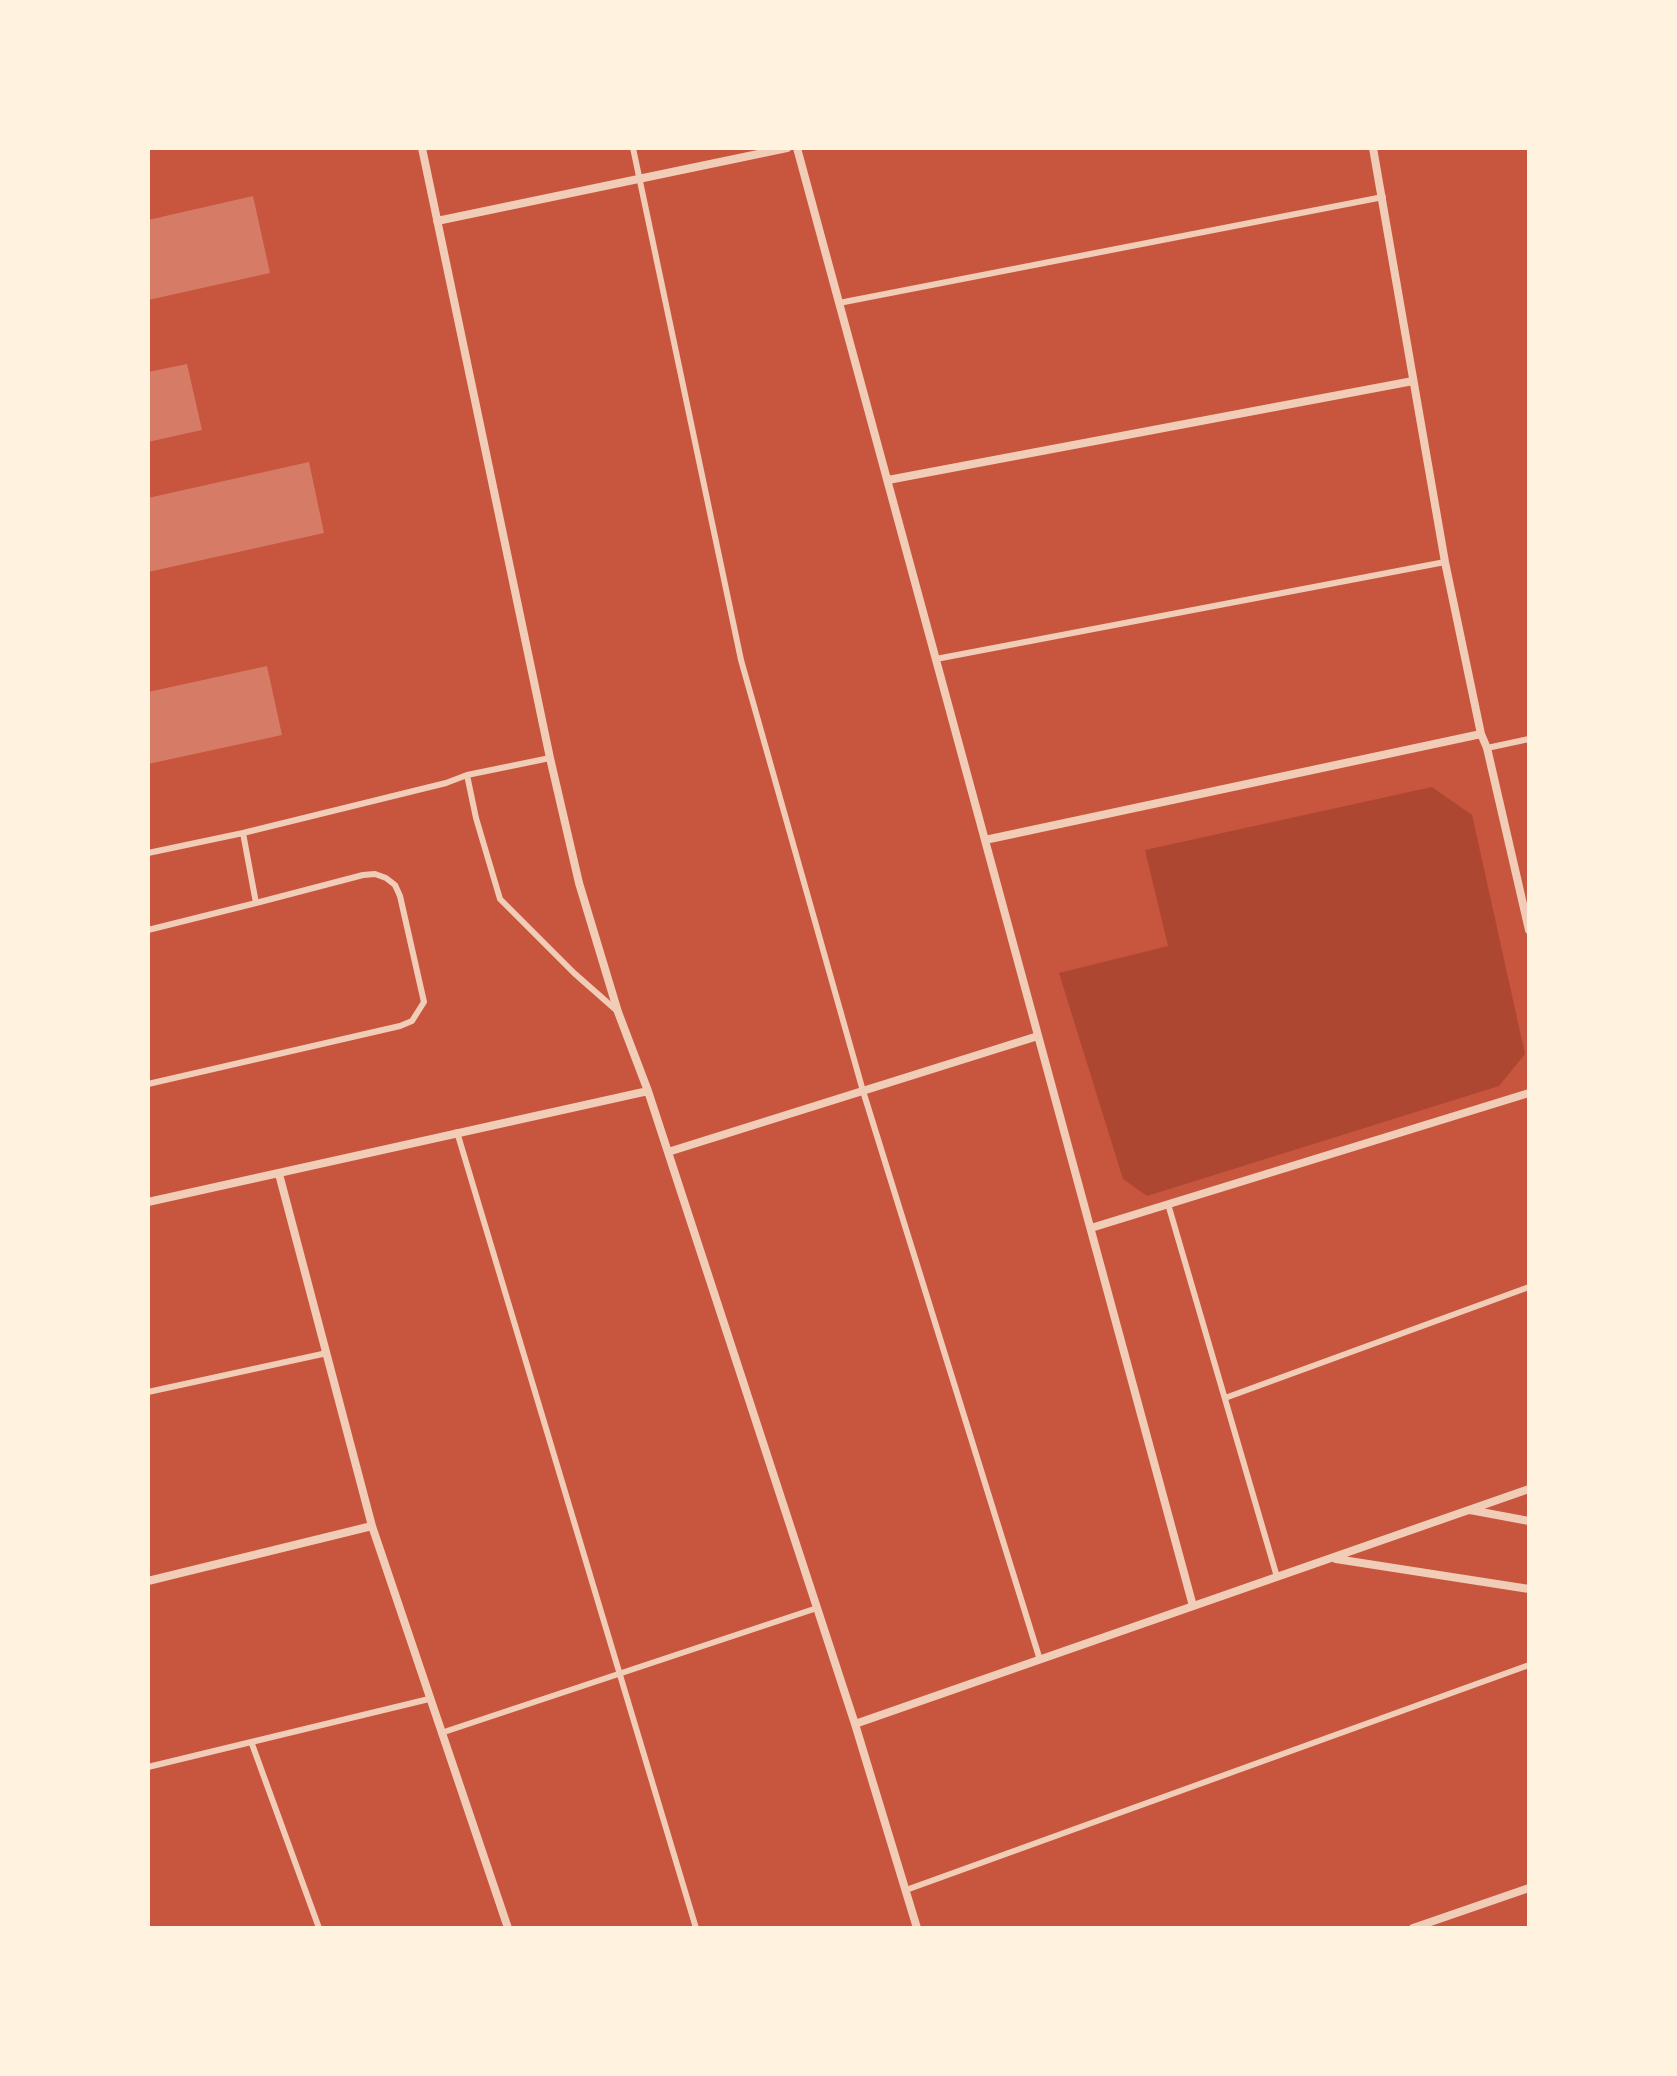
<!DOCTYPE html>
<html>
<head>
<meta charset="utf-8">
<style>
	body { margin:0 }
	#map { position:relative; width:1677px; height:2076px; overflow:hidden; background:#c8553d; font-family:Mulish,sans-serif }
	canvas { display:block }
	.frame { position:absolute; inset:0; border:150px solid #fff3e0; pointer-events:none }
</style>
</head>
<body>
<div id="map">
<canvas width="1677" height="2076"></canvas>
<div class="frame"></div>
</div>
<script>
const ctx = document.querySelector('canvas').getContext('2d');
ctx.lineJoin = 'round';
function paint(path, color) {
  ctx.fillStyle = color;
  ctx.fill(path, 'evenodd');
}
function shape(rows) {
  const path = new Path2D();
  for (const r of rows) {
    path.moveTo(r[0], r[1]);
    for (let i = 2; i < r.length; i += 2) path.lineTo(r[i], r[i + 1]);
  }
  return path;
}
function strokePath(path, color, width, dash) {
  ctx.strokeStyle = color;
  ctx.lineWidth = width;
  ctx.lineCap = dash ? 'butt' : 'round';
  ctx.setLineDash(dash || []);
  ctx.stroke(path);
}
paint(shape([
	[1432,787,1472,815,1525,1054,1499,1086,1147,1196,1123,1179,1059,973,1168,946,1145,850]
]), '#ae4732');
paint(shape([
	[253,196,270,273,148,300,148,220],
	[187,364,202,430,148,442,148,372],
	[309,462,324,533,148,572,148,498],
	[267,666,282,735,148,764,148,692]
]), '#d67c66');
strokePath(shape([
	[633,148,741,660,863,1091,1040,1660],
	[839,303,1383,197],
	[936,659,1445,562],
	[1487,748,1529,739],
	[467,775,476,818,500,899,574,973,616,1010],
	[148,853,243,833,446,783,467,775,550,758],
	[148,930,256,903],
	[148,1084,400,1026,412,1021,424,1002,400,896,395,885,386,878,375,874,363,875,256,903,243,833],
	[457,1132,696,1928],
	[1168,1204,1277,1577],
	[148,1392,327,1353],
	[1225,1398,1529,1287],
	[441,1733,817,1608],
	[252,1744,319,1928],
	[148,1767,429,1699],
	[906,1890,1529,1665]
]), '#f1ccb7', 6);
strokePath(shape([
	[422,148,550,758,579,883,618,1012,648,1091,855,1724,917,1928],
	[797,148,1193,1606],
	[1373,148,1445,562,1481,734,1487,748,1529,930],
	[437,221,787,148],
	[888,480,1413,381],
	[985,840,1481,734],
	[668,1152,1038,1036],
	[279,1174,372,1526,508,1928],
	[148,1202,648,1091],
	[1091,1228,1529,1093],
	[1470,1510,1529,1521],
	[1336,1559,1529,1589],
	[148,1581,372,1526],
	[855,1724,1529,1489],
	[1413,1928,1529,1888]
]), '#f1ccb7', 8);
</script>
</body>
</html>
